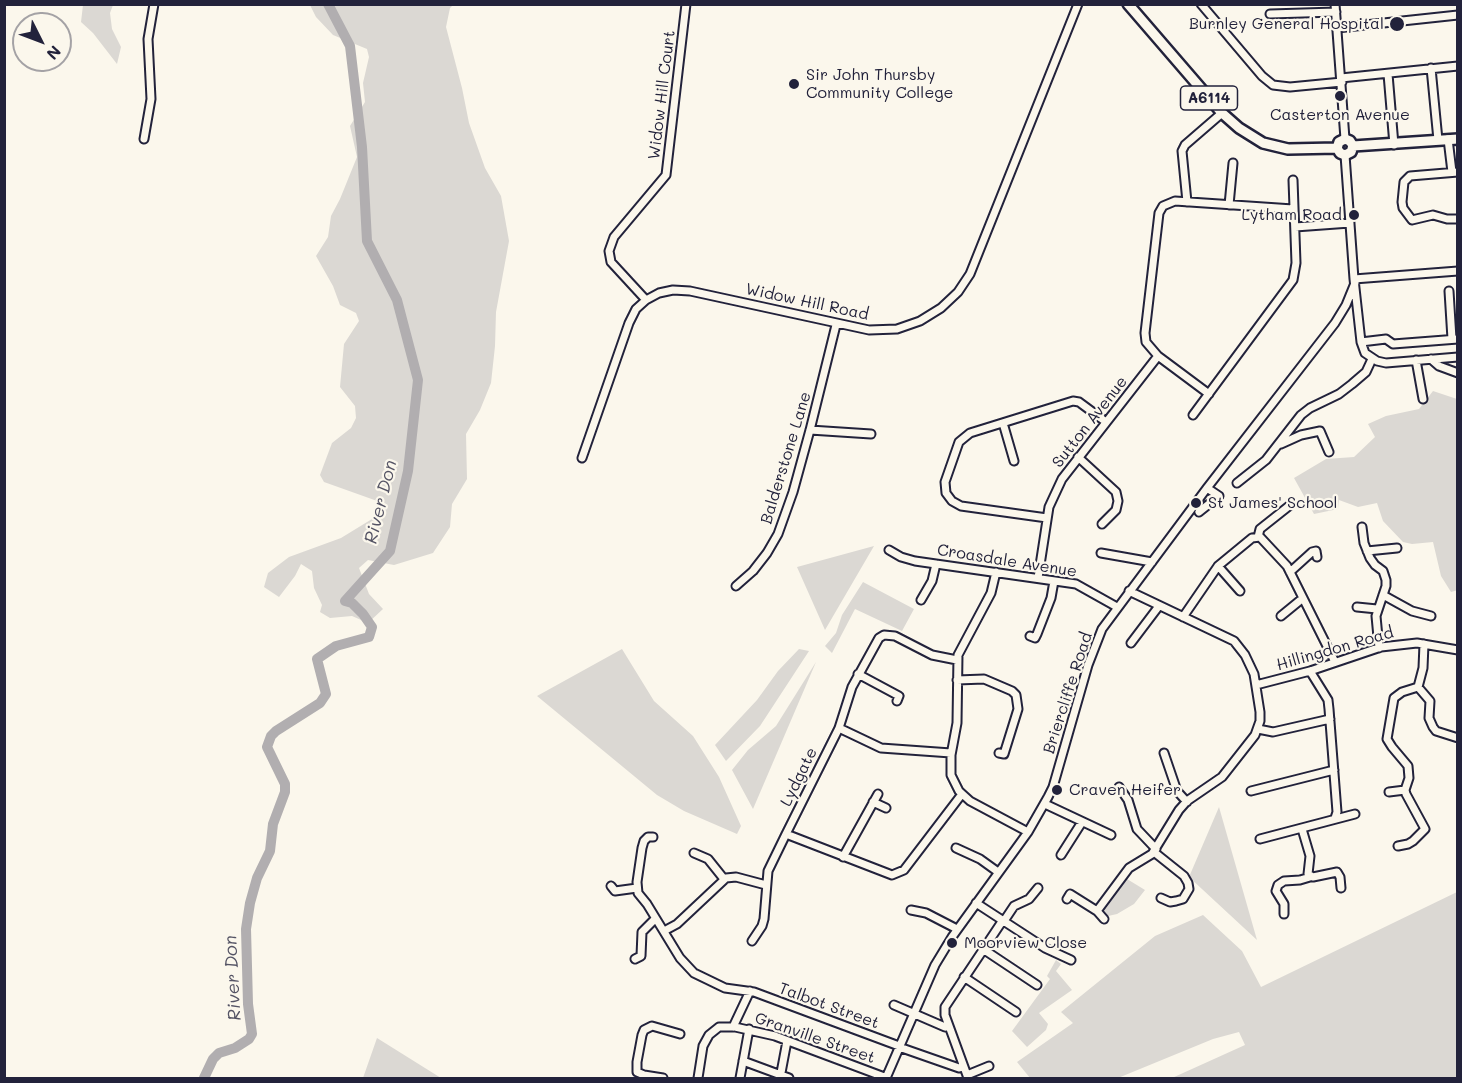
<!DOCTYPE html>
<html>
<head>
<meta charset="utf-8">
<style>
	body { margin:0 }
	#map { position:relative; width:1462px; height:1083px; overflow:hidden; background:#fbf7ec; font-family:Mali,sans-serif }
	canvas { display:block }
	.frame { position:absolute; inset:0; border:6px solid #22223b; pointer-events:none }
	.north { position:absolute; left:12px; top:12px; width:60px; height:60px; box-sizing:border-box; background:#fbf7ec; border:2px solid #a4a2a5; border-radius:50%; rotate:132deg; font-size:16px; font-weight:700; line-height:24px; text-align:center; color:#22223b }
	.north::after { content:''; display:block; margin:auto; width:21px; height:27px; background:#22223b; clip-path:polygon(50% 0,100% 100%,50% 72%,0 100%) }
</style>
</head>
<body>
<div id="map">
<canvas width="1462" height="1083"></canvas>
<div class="frame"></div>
<div class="north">N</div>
</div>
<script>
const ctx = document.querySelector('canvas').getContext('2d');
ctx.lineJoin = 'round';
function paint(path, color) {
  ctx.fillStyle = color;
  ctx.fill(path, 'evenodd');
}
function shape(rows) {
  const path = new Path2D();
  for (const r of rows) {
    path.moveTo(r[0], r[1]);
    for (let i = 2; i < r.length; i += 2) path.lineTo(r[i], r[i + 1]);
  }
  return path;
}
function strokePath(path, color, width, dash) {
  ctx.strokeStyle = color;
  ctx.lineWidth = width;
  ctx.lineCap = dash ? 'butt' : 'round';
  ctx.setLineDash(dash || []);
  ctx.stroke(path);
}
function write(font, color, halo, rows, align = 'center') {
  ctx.font = font + ' Mali,sans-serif';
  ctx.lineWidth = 4.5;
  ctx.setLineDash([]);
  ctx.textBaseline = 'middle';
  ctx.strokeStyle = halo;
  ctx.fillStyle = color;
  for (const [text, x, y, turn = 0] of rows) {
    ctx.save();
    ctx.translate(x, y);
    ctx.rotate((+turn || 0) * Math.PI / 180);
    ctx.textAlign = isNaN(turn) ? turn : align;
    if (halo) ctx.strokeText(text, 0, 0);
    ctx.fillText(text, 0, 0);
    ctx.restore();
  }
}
paint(shape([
	[83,5,113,5,110,13,112,29,121,47,117,64,93,33,81,22],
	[310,5,453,5,450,8,446,27,462,88,469,123,485,168,501,196,509,241,496,312,495,346,491,383,480,410,466,434,467,479,452,504,450,527,433,553,394,565,368,560,359,568,369,594,383,609,368,623,352,616,330,618,320,612,322,605,314,588,312,571,301,564,295,576,279,597,264,587,268,573,289,557,341,538,372,519,380,502,324,482,320,475,332,443,351,428,356,418,355,406,340,387,344,344,359,321,356,313,340,305,333,286,316,256,328,237,331,216,340,199,357,157,350,126,365,102,363,83,369,57,367,49,333,35,316,17],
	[1433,391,1457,399,1458,590,1451,592,1441,576,1433,542,1412,544,1403,542,1383,521,1377,503,1358,507,1339,500,1338,509,1314,514,1294,478,1326,459,1354,457,1375,437,1368,424,1386,416,1419,409],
	[874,546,825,630,797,567],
	[863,582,914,609,902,631,855,609,832,653,825,646,836,633,842,615],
	[622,649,654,701,693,736,719,777,741,826,737,834,684,811,657,795,537,696],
	[799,649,809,651,760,726,726,761,715,745,757,700,778,671],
	[816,662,753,809,732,770,748,750,776,726],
	[1219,807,1257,940,1189,877],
	[1127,879,1145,890,1134,904,1117,914,1108,916,1104,911],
	[1457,892,1457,1078,1172,1078,1245,1045,1239,1032,1213,1039,1118,1078,1030,1078,1017,1062,1073,1023,1061,1012,1155,936,1203,915,1242,951,1261,987],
	[1056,960,1061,964,1056,971,1072,990,1039,1013,1048,1024,1046,1030,1027,1047,1012,1031,1050,979,1047,976],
	[377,1038,441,1078,363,1078]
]), '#dbd8d3');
strokePath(shape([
	[204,1078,213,1059,219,1053,235,1048,249,1039,252,1034,248,1004,246,929,250,903,257,878,270,851,273,824,285,792,285,784,267,747,271,736,276,731,320,703,326,694,317,659,336,646,369,637,372,627,363,614,352,603,345,601,390,551,408,471,418,380,397,300,367,241,362,147,350,46,328,4]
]), '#b1aeb0', 10);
const minor = shape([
	[1201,4,1262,76,1273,85,1290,87,1342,82],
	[1335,4,1345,139],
	[1270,14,1336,12],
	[1337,28,1458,15],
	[1431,68,1438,140],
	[1388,74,1394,145],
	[1341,78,1458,66],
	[144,139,151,99,148,39,154,4],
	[1448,139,1452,172],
	[1345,155,1354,279,1361,342,1365,353,1377,361,1386,363,1458,357],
	[1458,172,1410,176,1404,182,1402,202,1403,208,1412,220,1433,215,1447,219,1458,219],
	[1187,202,1182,151,1185,145,1222,113],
	[1229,205,1233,163],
	[1295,227,1350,223],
	[1354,279,1458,271],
	[1449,291,1452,339],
	[646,300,611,262,609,251,614,237,666,175,686,4],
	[1361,342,1386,339,1393,344,1458,339],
	[1431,359,1439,366,1458,373],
	[1416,360,1423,399],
	[1209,394,1158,356,1146,342,1145,333,1159,213,1163,206,1175,201,1293,209],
	[1193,415,1293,280,1296,263,1293,180],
	[1003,423,1014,461],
	[810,430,871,434],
	[1281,444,1301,435,1320,431,1329,452],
	[1078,457,1116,492,1118,501,1116,510,1102,524],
	[582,458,629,323,636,309,646,300,659,293,673,290,690,291,869,330,897,329,920,321,941,308,958,292,970,274,1078,4],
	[1237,483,1266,460,1301,415,1310,408,1339,394,1352,384,1366,372,1372,359],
	[1199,512,1219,496,1207,488],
	[1047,518,961,506,952,501,946,493,945,482,959,442,970,433,1073,401,1079,402,1106,422],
	[1362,527,1364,543,1370,558,1375,565,1383,571,1386,580,1386,586,1376,616,1379,648],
	[1258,537,1260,529,1289,506],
	[889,550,901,557,915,561,1076,584,1117,607],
	[1367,551,1397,548],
	[1101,553,1152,562],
	[1218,566,1240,591],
	[996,572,991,593,958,655,957,723,951,755,951,775,959,791,970,801,1028,832],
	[1290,572,1312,552,1316,551,1317,557],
	[1038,578,1049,507,1062,479,1158,356],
	[736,586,753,571,767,553,778,534,793,492,810,430,836,325],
	[1383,595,1412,611,1431,616],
	[921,600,932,581,936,564],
	[1357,607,1377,609],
	[1281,616,1303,598],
	[1183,617,1218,566,1252,538,1260,537,1287,566,1335,662],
	[1030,636,1035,638,1037,634,1051,598,1054,581],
	[1131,643,1159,606],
	[957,660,932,655,895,636,884,635,879,638,852,687,839,728,786,834,892,875,904,870,962,794],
	[1310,671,1328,700,1329,709,1337,812,1335,818],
	[858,674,899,696,897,701],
	[957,680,984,679,1012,691,1016,695,1018,709,1004,754,999,753],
	[1256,685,1310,671,1381,647,1417,643,1458,650],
	[1418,687,1430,701,1429,718,1433,727,1436,731,1458,738],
	[839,728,881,748,951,753],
	[1258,729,1273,732,1330,719],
	[1164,753,1177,791,1187,802],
	[1119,787,1128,800,1137,829,1156,849],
	[1251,791,1334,770],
	[1389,792,1405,790],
	[873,802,886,808],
	[1045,804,1111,835],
	[1302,829,1310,856,1308,874,1313,877,1337,872,1340,877,1341,888],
	[653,837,648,837,644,841,642,848,637,882,638,893,647,904,680,958,694,973,725,988,754,992,899,1046],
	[1260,839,1355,814],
	[1398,846,1408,844,1413,841,1425,829,1406,794,1405,790,1409,778,1408,766,1392,747,1387,739,1394,698,1402,692,1418,687,1423,668,1424,644],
	[956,848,980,859,998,872],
	[1154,852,1184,876,1188,883,1189,889,1183,899,1176,901,1170,902,1161,898],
	[694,853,708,859,724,879],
	[1061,855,1082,822],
	[843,857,878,794],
	[611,886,615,891,637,888],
	[1067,899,1070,894,1097,911,1104,919],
	[976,903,1045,948,1071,960],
	[911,910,926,913,957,929],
	[1097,911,1129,868,1152,854,1179,810,1187,801,1222,777,1255,735,1260,721,1260,712,1254,674,1245,655,1234,641,1129,591],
	[1284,914,1284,904,1276,891,1278,885,1284,881,1300,880,1310,877],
	[1004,921,1014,906,1029,899,1038,888],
	[664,931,677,924,726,878,736,877,766,885],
	[752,941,762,926,764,919,768,871,786,834],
	[983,949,1037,985],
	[635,959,641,956,642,932,655,919],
	[964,977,1016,1012],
	[894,1005,945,1027],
	[733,1027,750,991],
	[899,1047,959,1068],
	[743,1061,789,1078],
	[967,1075,989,1066],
	[663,1078,644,1075,637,1072,637,1062,642,1035,644,1030,652,1026,680,1034],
	[698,1078,703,1046,709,1035,719,1027,735,1027,775,1036,887,1078],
	[740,1078,749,1029],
	[780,1078,787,1041],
	[886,1078,935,965,952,937,1028,832,1048,797,1053,787,1088,665,1102,629,1207,488,1335,323,1346,305,1355,283],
	[968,1078,945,1015,945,1007,1003,920]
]);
const highway = shape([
	[1128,4,1222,113,1239,128,1263,143,1288,149,1337,148],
	[1353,146,1458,139],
	[1337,148,1340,153,1345,155,1351,152,1353,146],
	[1337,148,1339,142,1345,139,1350,141,1353,146]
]);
strokePath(minor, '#22223b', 11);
strokePath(highway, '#22223b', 14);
strokePath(minor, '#fbf7ec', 7);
strokePath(highway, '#fbf7ec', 9);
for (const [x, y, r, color] of [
	[1397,24,8,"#22223b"],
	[794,84,6,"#22223b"],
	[1340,96,6,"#22223b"],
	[1354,215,6,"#22223b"],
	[1196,503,6,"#22223b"],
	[1057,790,6,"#22223b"],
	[952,943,6,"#22223b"]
]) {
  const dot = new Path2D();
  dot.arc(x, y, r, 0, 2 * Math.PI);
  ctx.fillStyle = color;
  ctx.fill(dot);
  strokePath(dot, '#fbf7ec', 2);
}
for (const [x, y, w] of [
	[1209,98,57]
]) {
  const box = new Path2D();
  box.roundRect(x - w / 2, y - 12, w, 24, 4.5);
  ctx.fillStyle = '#fbf7ec';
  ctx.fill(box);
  strokePath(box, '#22223b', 1.5);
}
write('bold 15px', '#22223b', null, [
	["A6114",1209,98]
]);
write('16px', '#22223b', '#fbf7ec', [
	["Burnley General Hospital",1384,24,"right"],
	["Sir John Thursby",806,75],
	["Community College",806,93],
	["Casterton Avenue",1340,115,"center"],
	["Lytham Road",1342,215,"right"],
	["St James' School",1208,503],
	["Craven Heifer",1069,790],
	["Moorview Close",964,943]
], 'left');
write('16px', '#22223b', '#fbf7ec', [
	["Widow Hill Court",662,95,-83],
	["Widow Hill Road",807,302,12],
	["Sutton Avenue",1090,422,-52],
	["Balderstone Lane",786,458,-73],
	["Croasdale Avenue",1007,561,9],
	["Hillingdon Road",1335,649,-16],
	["Briercliffe Road",1068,693,-72],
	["Lydgate",799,777,-64],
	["Talbot Street",829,1006,20],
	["Granville Street",815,1038,19]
]);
write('italic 18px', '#545364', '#fbf7ec', [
	["River Don",381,502,-76],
	["River Don",233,978,-93]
]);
</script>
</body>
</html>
